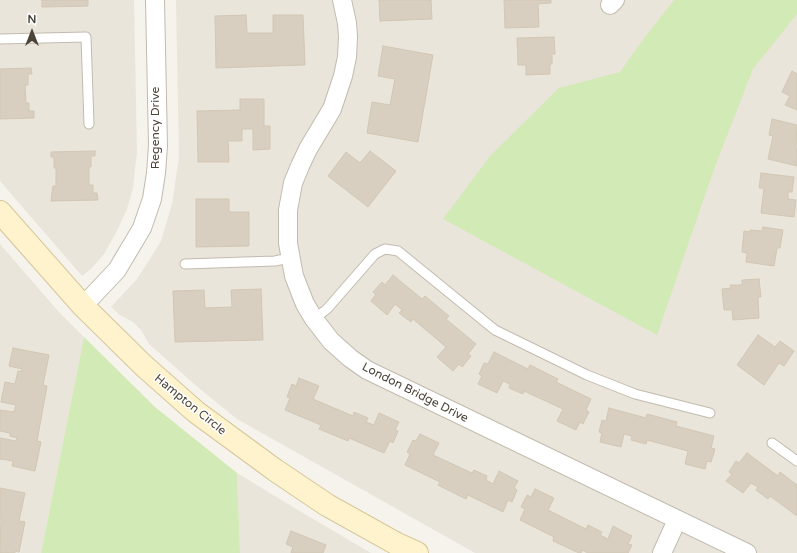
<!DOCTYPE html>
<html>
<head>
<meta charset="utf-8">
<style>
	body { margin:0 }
	#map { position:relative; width:797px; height:553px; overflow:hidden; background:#f6f3ec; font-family:"Varela Round",sans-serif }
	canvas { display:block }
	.north { position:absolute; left:12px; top:12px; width:40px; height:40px; -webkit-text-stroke:3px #fff; paint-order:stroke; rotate:0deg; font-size:11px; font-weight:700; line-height:16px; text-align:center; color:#4b4439 }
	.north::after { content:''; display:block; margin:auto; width:14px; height:18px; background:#4b4439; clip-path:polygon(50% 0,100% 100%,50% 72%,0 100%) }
</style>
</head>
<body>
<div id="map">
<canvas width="797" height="553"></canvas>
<div class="north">N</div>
</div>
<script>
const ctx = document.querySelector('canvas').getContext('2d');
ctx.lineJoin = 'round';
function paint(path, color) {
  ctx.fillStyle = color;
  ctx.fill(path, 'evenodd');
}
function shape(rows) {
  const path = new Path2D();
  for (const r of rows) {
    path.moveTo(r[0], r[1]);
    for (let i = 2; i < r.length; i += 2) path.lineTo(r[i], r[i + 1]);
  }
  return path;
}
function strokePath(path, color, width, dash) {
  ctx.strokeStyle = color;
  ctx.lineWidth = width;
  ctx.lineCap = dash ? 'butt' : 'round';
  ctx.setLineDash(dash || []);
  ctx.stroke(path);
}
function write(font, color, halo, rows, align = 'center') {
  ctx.font = font + ' "Varela Round",sans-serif';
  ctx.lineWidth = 3;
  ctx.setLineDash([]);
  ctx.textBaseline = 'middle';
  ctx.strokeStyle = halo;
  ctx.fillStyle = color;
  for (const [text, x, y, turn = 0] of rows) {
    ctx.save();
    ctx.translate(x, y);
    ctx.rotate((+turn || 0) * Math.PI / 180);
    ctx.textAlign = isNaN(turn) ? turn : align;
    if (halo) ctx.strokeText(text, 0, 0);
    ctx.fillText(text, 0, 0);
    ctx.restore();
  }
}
paint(shape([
	[0,0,134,0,137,152,133,188,127,209,117,231,104,254,92,268,82,276,0,181],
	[176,0,797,0,797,553,475,553,237,419,200,389,149,344,141,330,133,322,120,315,111,307,137,279,150,259,161,241,172,204,179,157],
	[0,244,58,311,84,337,41,553,0,553],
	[237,473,303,513,371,553,240,553]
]), '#eae5da');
paint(shape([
	[674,0,797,0,797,14,753,69,714,169,657,335,443,219,491,155,559,88,620,72,642,41],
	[84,337,155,407,237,473,240,553,41,553]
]), '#d2eab5');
const building = shape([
	[42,0,88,0,88,6,42,7,42,0],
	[379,0,431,0,432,19,380,21,379,0],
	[504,0,551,0,551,3,538,4,539,27,505,28,504,0],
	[246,15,247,33,273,33,273,15,303,15,305,65,216,68,215,16,246,15],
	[554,37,555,54,552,54,552,64,550,64,550,74,526,75,526,65,518,65,517,38,554,37],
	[383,46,433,55,418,142,367,133,372,102,390,105,395,79,378,76,383,46],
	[31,68,32,74,28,74,28,85,25,85,26,103,29,103,29,111,34,111,34,118,0,119,0,69,31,68],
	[792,71,797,74,797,110,785,105,790,96,782,92,792,71],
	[240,99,264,99,264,126,270,126,270,149,253,150,253,129,242,129,242,141,228,141,229,162,198,162,197,111,240,110,240,99],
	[772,119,797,125,796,149,797,149,797,166,768,159,773,136,769,135,772,119],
	[95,151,95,156,91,156,91,167,89,167,89,185,93,185,93,193,97,193,98,200,51,201,53,186,56,186,56,168,54,168,54,157,51,157,51,152,95,151],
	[370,151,396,171,368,207,328,176,346,152,360,163,370,151],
	[761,173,794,177,792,192,788,192,788,199,796,200,794,217,761,213,764,188,759,188,761,173],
	[196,199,229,199,229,212,249,212,249,246,196,247,196,199],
	[763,227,783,230,780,248,777,248,774,266,746,262,747,253,742,252,744,231,750,232,750,230,762,231,763,227],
	[393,275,422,299,425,296,449,316,446,319,476,344,468,354,471,356,462,367,459,364,453,371,437,357,446,347,413,319,411,322,399,313,402,310,395,304,387,315,371,301,376,294,373,292,382,282,385,285,393,275],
	[759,279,761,297,758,297,759,318,733,320,732,310,724,310,722,289,731,288,730,285,742,285,742,280,759,279],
	[261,289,263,340,175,342,173,291,204,290,205,308,232,307,231,290,261,289],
	[758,335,775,347,780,341,794,351,784,366,779,363,764,385,737,365,758,335],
	[13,348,49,355,43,385,47,386,37,441,41,442,35,471,12,466,13,461,0,459,0,438,16,441,17,438,10,436,10,433,0,431,0,410,14,412,16,405,1,402,5,382,15,384,18,371,22,371,22,369,9,366,13,348],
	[494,352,528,369,530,365,558,379,556,382,591,399,586,410,589,412,583,424,580,422,576,430,557,421,563,409,524,391,523,394,509,388,510,384,503,381,497,393,478,384,482,376,479,374,484,363,488,364,494,352],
	[299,378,319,386,313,399,353,416,354,412,368,418,366,422,374,425,379,413,399,422,395,430,398,431,393,443,390,441,384,453,349,438,348,441,319,429,321,425,285,410,290,398,287,397,292,384,296,386,299,378],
	[609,408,646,418,647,414,677,422,676,426,714,436,711,448,715,449,711,462,707,461,705,469,685,464,688,451,647,440,646,444,631,440,632,436,624,434,621,447,600,442,602,433,599,432,602,420,606,421,609,408],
	[420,434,439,443,433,455,472,473,474,470,487,476,486,480,493,484,499,471,518,481,514,488,517,490,512,502,508,500,503,512,468,495,466,499,438,485,440,482,405,465,410,454,407,452,413,440,416,441,420,434],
	[747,453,778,476,780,472,797,485,797,516,770,496,768,499,756,490,758,487,751,483,743,493,726,481,732,474,729,472,736,461,739,463,747,453],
	[0,488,25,493,19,521,25,522,19,552,15,551,15,553,0,553,1,518,0,518,0,488],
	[535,489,554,498,548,510,586,529,588,525,602,532,600,535,608,539,613,526,632,536,628,544,632,545,628,553,588,553,582,550,581,553,579,553,553,541,554,537,520,520,525,509,521,507,527,495,531,497,535,489],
	[291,531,326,545,323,553,291,553,293,547,286,544,291,531]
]);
paint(building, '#d8cfc1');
strokePath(building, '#d3c7b4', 1);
const lane = shape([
	[0,39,86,37,89,124],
	[185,264,275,261,289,258],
	[314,319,327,309,375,254,385,249,398,251,495,330,587,375,635,394,710,413],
	[772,443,797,461]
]);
const street = shape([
	[342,0,347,23,348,37,347,57,343,76,332,109,308,149,300,166,293,183,288,210,288,243,294,276,305,304,314,319,331,341,350,358,367,370,747,553],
	[610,5,615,0],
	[83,306,117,270,142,228,152,199,156,173,158,146,155,0],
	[662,553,677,520]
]);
const secondary = shape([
	[0,212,83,306,144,366,196,412,275,470,327,505,397,544,417,553]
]);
strokePath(lane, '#c2bbae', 11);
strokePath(street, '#c2bbae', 20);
strokePath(secondary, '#d6c79b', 24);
strokePath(lane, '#fff', 9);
strokePath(street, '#fff', 18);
strokePath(secondary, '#fff3cd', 22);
write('12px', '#4b4439', '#fff', [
	["Regency Drive",156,128,-90],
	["London Bridge Drive",415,393,27],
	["Hampton Circle",190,405,39]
]);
</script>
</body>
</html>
